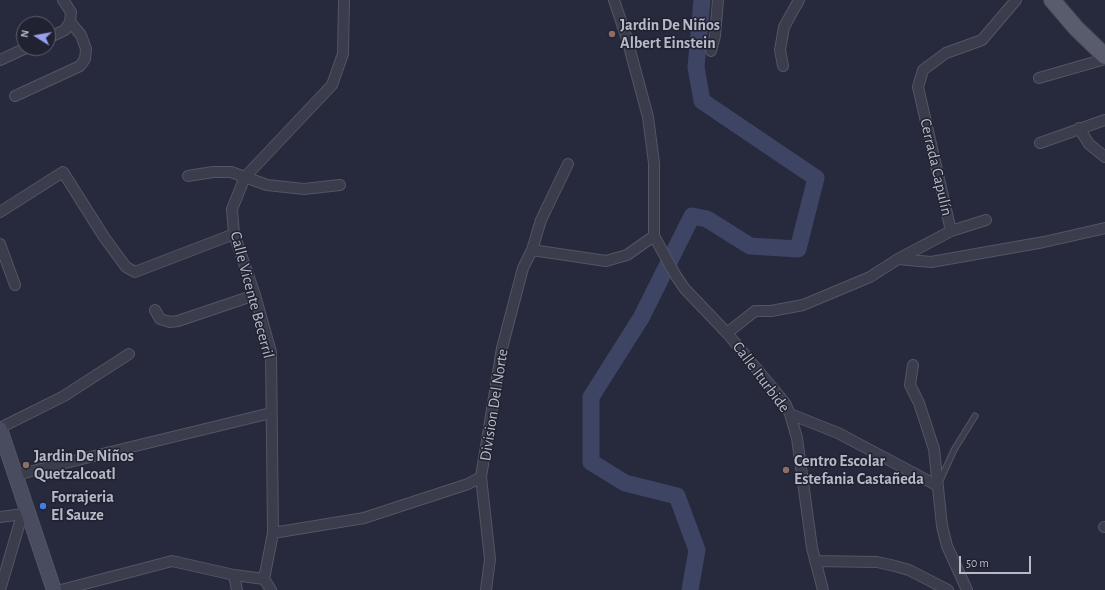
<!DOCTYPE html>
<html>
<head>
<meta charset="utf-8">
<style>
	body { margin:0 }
	#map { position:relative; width:1105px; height:590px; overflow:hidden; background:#272a3c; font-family:"Alegreya Sans",sans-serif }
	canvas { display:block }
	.north { position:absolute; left:16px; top:16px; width:40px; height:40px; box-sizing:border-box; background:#202231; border:1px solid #5c5e6d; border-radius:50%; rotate:281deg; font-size:11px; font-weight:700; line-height:16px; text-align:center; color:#b7b9c7 }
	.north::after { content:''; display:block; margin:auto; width:14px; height:18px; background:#96a0ed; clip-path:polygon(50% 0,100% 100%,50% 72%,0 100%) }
	.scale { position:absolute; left:959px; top:556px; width:72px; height:18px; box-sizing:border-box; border:2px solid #b7b9c7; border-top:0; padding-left:5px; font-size:12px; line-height:14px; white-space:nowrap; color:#b7b9c7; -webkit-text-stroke:3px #202231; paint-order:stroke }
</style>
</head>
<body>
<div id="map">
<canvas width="1105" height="590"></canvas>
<div class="north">N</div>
<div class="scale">50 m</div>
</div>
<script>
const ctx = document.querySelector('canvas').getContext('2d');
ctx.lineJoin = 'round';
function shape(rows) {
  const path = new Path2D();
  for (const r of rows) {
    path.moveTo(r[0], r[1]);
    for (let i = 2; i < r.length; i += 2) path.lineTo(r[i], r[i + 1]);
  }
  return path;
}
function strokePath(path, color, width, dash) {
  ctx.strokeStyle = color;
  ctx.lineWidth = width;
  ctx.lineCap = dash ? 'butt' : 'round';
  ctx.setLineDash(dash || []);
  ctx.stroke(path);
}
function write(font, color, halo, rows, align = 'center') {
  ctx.font = font + ' "Alegreya Sans",sans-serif';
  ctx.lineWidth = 3;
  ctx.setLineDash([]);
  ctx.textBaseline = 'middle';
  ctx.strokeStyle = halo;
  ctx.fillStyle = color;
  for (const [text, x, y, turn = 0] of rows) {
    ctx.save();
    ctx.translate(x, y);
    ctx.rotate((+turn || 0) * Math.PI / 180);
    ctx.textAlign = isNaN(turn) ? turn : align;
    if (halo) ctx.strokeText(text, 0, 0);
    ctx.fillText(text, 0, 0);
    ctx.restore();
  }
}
strokePath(shape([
	[690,590,697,550,677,496,625,483,591,462,591,397,641,318,692,216,707,219,750,246,798,249,816,178,702,101,696,67,702,0]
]), '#3e4463', 17);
const lane = shape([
	[939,483,954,450,975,416]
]);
const street = shape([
	[614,0,627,39,648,117,654,163,654,236],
	[48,38,65,30,70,22,71,12,63,0],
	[711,51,715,36,718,0],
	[0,60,26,48],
	[783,66,780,50,784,27,799,0],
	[1039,78,1105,59],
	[15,96,80,66,85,59,86,49,81,35,70,22],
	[1079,128,1089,144,1105,157],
	[1040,143,1105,120],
	[188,176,213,172,231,172,267,185,304,189,340,185],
	[0,212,63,172,104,237,126,267,135,272,234,234],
	[951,231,918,87,923,70,946,53,982,40,1016,0],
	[654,236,676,276,685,289,727,333,785,403,790,414,797,438,812,548,823,590],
	[0,244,15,285],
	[532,250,606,261,627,255,654,236],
	[898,259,931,262,1044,242,1105,228],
	[155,310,160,319,170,322,178,321,255,295],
	[727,333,755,311,771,311,803,305,870,277,898,259,951,231,986,220],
	[913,365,910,385,919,403,934,449,942,526,947,546,967,590],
	[790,414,838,433,938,486],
	[0,428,64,396,129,354],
	[16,475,271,413],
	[0,517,23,514],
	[1104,527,1105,527],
	[273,533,364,518,468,484,481,477],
	[815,561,877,562,895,566,909,570,948,590],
	[234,575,237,590],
	[264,579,273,533,271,352,255,295,234,234,232,209,245,177,332,85,343,54,344,0],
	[264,579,271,590],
	[0,590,25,505],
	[61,590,172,561,234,575,264,579],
	[486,590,490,559,481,477,502,348,523,268,532,250,541,220,568,164]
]);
const secondary = shape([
	[0,429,54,590]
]);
const primary = shape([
	[1052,0,1076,28,1105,56]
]);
strokePath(lane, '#535564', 7);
strokePath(street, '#535564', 12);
strokePath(secondary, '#535564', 16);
strokePath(primary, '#444655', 18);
strokePath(lane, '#3b3d4c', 5);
strokePath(street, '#3b3d4c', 10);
strokePath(secondary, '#494b5f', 14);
strokePath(primary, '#595c6c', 16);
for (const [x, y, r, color] of [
	[612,34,4,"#8d6e63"],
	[26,465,4,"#8d6e63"],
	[786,470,4,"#8d6e63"],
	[43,506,4,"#3f7fe0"]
]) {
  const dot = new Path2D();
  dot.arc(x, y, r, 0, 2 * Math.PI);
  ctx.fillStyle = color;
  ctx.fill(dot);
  strokePath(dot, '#202231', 1.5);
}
write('bold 16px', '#b7b9c7', '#202231', [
	["Jardin De Niños",620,25],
	["Albert Einstein",620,43],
	["Jardin De Niños",34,456],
	["Quetzalcoatl",34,474],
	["Centro Escolar",794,461],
	["Estefania Castañeda",794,479],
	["Forrajeria",51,497],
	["El Sauze",51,515]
], 'left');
write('16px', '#b7b9c7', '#202231', [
	["Cerrada Capulín",936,167,77],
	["Calle Vicente Becerril",252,295,75],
	["Calle Iturbide",761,377,53],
	["Division Del Norte",494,405,-81]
]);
</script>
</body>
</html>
